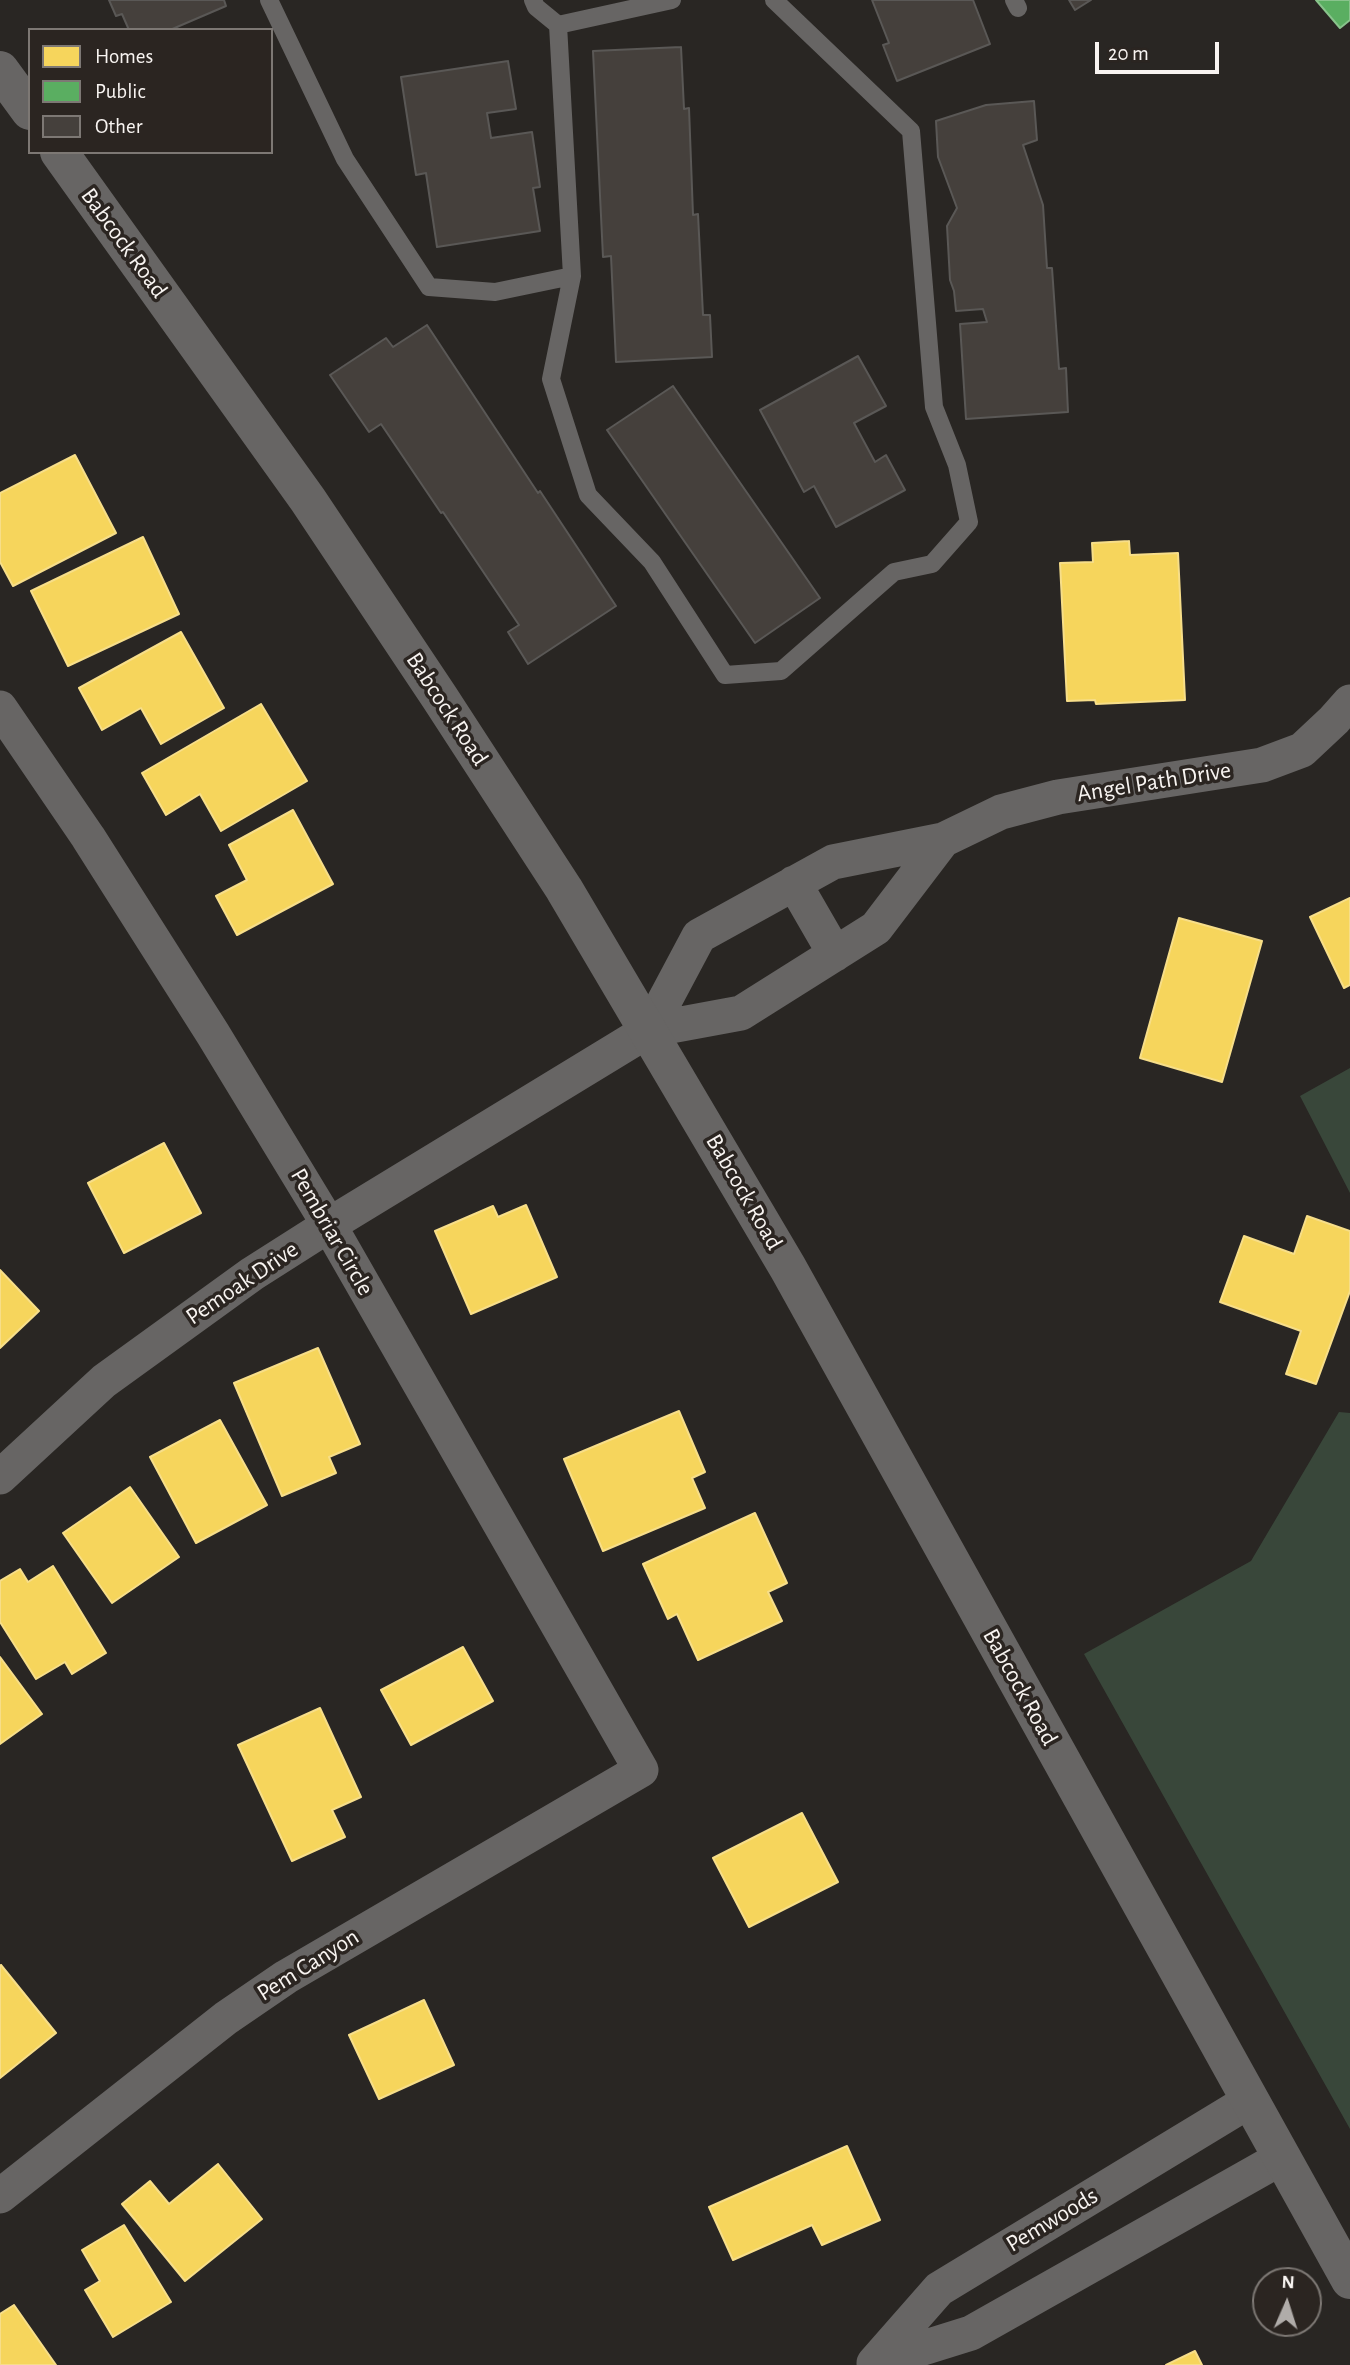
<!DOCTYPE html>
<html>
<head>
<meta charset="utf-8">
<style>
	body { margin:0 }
	#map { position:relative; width:1350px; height:2365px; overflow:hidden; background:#292623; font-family:"Alegreya Sans",sans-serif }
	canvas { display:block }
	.legend { position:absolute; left:28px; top:28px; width:245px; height:126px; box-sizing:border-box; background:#2b2521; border:2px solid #7d7874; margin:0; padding:9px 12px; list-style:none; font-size:21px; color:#f8f4f1 }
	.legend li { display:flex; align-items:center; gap:14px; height:35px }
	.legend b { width:35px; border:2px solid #7d7874 }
	.north { position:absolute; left:1252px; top:2267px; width:70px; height:70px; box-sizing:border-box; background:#2b2521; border:2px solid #7d7874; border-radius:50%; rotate:3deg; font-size:19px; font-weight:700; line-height:28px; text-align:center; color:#f8f4f1 }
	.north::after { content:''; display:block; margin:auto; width:24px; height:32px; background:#b0aca9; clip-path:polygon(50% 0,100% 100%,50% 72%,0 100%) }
	.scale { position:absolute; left:1095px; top:42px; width:124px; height:32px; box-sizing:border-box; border:4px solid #f8f4f1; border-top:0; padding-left:9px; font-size:21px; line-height:24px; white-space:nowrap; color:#f8f4f1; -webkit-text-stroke:5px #2b2521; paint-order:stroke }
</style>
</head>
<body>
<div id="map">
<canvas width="1350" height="2365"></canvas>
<ul class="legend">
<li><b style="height:19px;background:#f6d55c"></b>Homes</li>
<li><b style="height:19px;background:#5aae61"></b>Public</li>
<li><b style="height:19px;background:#45403c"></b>Other</li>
</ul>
<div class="north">N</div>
<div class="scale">20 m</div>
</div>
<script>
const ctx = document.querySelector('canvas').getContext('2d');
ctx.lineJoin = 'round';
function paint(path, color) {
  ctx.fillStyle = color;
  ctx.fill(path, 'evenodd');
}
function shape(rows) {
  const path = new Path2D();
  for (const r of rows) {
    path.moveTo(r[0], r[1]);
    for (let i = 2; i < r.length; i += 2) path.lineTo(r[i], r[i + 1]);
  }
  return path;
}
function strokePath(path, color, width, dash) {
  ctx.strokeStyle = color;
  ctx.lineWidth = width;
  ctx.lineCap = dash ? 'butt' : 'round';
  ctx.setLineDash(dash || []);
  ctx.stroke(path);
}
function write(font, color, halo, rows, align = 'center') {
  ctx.font = font + ' "Alegreya Sans",sans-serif';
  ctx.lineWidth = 7;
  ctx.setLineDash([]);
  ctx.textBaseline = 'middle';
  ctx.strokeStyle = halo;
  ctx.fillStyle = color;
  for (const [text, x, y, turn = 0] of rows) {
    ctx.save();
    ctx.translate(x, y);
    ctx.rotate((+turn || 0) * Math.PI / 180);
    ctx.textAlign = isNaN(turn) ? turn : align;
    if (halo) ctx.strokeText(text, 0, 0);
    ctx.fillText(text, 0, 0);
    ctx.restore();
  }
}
paint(shape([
	[1350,1068,1350,1193,1300,1096],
	[1339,1412,1350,1413,1350,2129,1084,1654,1251,1561]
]), '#39473a');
const homes = shape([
	[75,455,116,533,13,586,0,562,0,493,75,455],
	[143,537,179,614,68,666,31,591,143,537],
	[1129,541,1130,555,1178,553,1185,700,1096,704,1095,700,1067,701,1060,563,1093,562,1092,543,1129,541],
	[181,632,224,708,161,744,141,708,102,730,79,688,181,632],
	[261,704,307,781,221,831,200,794,166,815,142,773,261,704],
	[293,810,333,884,237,935,216,896,247,880,229,845,293,810],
	[1350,898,1350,985,1344,988,1310,917,1350,898],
	[1179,918,1262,941,1222,1082,1140,1058,1179,918],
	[164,1143,201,1213,124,1253,88,1183,164,1143],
	[526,1205,557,1277,471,1314,435,1231,493,1206,498,1217,526,1205],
	[1307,1216,1350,1231,1350,1291,1316,1384,1286,1374,1301,1331,1220,1302,1244,1236,1294,1254,1307,1216],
	[0,1270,39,1311,0,1348,0,1270],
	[318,1348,360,1444,329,1457,336,1473,282,1496,234,1383,318,1348],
	[679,1411,705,1472,692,1478,705,1508,603,1551,564,1459,679,1411],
	[220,1420,267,1505,196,1543,150,1457,220,1420],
	[130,1487,179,1557,112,1603,63,1533,130,1487],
	[755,1513,787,1583,768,1592,782,1621,698,1660,677,1614,668,1619,643,1564,755,1513],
	[53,1566,106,1653,72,1674,65,1662,36,1679,0,1622,0,1581,20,1569,28,1582,53,1566],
	[463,1647,493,1701,411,1745,381,1690,463,1647],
	[0,1657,42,1714,0,1744,0,1657],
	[320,1708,361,1797,332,1810,345,1837,292,1861,238,1745,320,1708],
	[802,1813,838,1882,749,1927,713,1858,802,1813],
	[1,1965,56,2033,0,2078,0,1966,1,1965],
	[424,2000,454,2065,379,2099,349,2035,424,2000],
	[847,2146,880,2220,822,2245,812,2225,733,2260,709,2207,847,2146],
	[218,2164,262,2219,185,2281,122,2204,150,2181,169,2204,218,2164],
	[124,2225,171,2302,113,2337,85,2290,100,2281,82,2250,124,2225],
	[14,2305,56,2365,0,2365,0,2314,14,2305],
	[1195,2351,1202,2365,1166,2365,1195,2351]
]);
paint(homes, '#f6d55c');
strokePath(homes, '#f7de89', 2);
const public = shape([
	[1316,0,1350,0,1350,20,1340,28,1316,0]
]);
paint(public, '#5aae61');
strokePath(public, '#89c38c', 2);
const building = shape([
	[109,0,224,0,226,6,170,30,129,30,122,14,116,16,109,0],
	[872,0,973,0,990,44,897,81,883,45,889,43,872,0],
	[1069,0,1091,0,1075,10,1069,0],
	[681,47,684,109,689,108,693,215,698,214,703,315,710,315,712,357,616,362,611,256,603,257,593,51,681,47],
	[508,61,516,109,487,113,491,138,532,132,540,187,533,188,540,231,437,247,426,173,416,175,401,77,508,61],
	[1034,101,1037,140,1023,145,1043,205,1047,268,1052,268,1059,369,1066,368,1068,412,966,419,960,324,987,322,983,309,956,311,954,291,950,280,947,226,957,208,938,157,936,121,986,105,1034,101],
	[427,325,538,493,540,491,616,606,528,664,508,632,519,625,443,512,441,513,381,424,369,432,330,375,386,338,393,347,427,325],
	[858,356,886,406,854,423,875,462,886,455,905,490,836,527,814,486,804,492,760,410,858,356],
	[673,386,820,598,755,643,607,430,673,386]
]);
paint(building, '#45403c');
strokePath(building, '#5a5856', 2);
strokePath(shape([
	[269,0,345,159,429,287,495,292,572,276,551,379,588,495,652,562,725,675,781,671,894,572,932,564,969,522,957,465,934,407,911,131,774,0],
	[533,0,536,7,558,25,672,0],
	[1014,0,1018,8],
	[558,25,572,276]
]), '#676564', 18);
strokePath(shape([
	[0,708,88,837,213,1034,329,1225,641,1770,286,1977,226,2018,0,2196],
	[794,883,835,954],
	[649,1030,699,936,833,862,943,840,1001,812,1058,797,1262,765,1302,750,1334,720,1350,702],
	[0,1477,104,1381,252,1274,329,1225,649,1030,741,1013,876,928,943,840],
	[874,2363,939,2289,1249,2101],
	[875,2363,971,2333,1281,2158]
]), '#676564', 35);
strokePath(shape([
	[0,70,30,111],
	[59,152,308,500,440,698,564,889,788,1268,1350,2280]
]), '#676564', 38);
write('24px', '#f8f4f1', '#2b2521', [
	["Babcock Road",124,243,54],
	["Babcock Road",447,709,57],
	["Angel Path Drive",1154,782,-9],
	["Babcock Road",744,1192,60],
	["Pembriar Circle",332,1232,60],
	["Pemoak Drive",242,1283,-34],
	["Babcock Road",1020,1687,61],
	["Pem Canyon",308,1965,-32],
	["Pemwoods",1052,2220,-31]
]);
</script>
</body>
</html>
